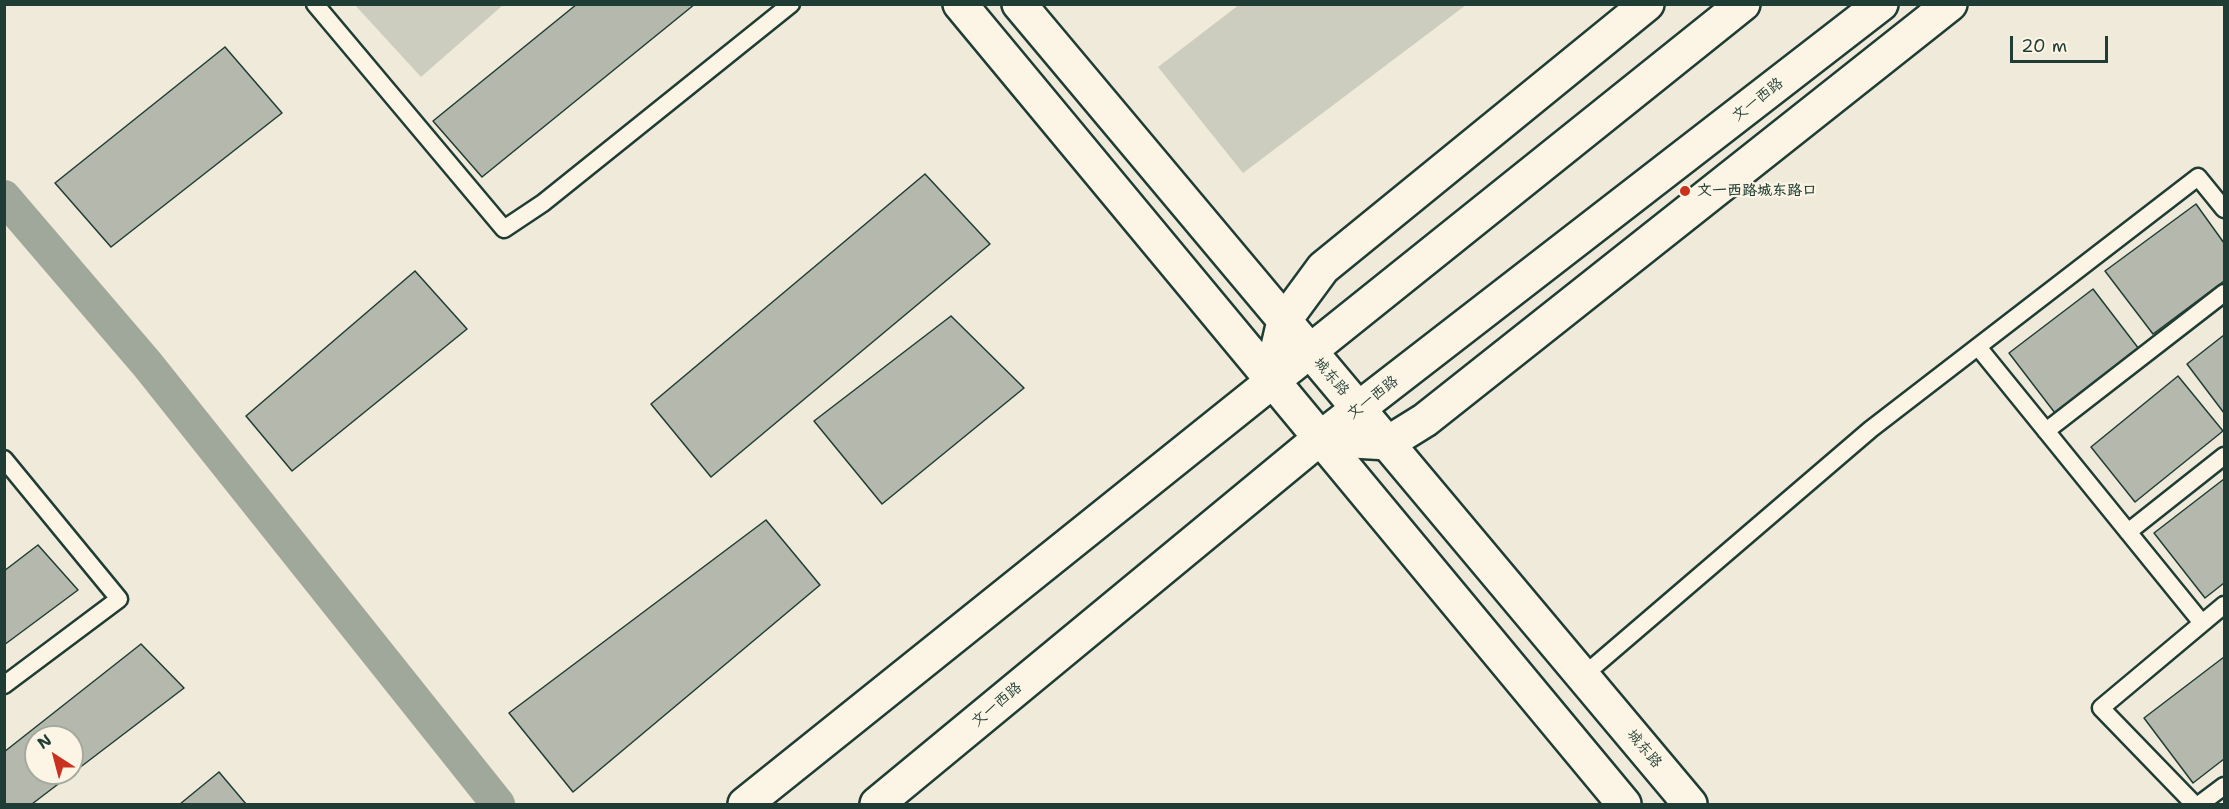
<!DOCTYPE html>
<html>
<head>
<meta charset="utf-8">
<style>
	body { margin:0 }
	#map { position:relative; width:2229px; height:809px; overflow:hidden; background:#efeada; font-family:"Shantell Sans",sans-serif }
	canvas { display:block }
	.frame { position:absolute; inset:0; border:6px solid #1f3d34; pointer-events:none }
	.north { position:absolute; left:24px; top:725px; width:60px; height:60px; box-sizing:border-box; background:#fcf5e5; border:2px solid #a4ab9e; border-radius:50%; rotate:324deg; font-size:16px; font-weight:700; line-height:24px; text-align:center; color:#1f3d34 }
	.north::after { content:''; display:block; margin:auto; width:21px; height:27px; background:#c8321e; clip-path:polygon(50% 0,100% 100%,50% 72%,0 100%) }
	.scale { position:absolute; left:2010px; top:36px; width:98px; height:27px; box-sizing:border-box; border:3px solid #1f3d34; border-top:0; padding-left:8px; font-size:18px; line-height:21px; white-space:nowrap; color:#1f3d34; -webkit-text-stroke:4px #fcf5e5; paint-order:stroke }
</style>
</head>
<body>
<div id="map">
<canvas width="2229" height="809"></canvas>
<div class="frame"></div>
<div class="north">N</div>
<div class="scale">20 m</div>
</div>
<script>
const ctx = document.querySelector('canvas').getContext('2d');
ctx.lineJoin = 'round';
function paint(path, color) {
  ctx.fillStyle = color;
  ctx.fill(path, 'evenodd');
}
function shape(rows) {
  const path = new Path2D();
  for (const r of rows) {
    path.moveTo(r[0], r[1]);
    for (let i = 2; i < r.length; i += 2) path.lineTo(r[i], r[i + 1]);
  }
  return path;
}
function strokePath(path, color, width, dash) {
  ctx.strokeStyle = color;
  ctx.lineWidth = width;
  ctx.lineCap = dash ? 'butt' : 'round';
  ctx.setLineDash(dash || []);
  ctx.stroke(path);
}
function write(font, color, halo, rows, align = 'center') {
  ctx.font = font + ' "Shantell Sans","LXGW WenKai TC",sans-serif';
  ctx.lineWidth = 4.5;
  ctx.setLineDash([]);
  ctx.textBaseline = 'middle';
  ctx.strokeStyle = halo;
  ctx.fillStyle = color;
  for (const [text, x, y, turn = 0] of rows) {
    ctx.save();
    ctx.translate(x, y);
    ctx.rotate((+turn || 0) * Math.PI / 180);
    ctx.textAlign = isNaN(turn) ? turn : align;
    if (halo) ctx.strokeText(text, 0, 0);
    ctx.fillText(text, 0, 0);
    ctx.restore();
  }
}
paint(shape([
	[1240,4,1466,4,1466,5,1243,173,1158,67],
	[355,5,503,5,421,77]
]), '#cccdbf');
strokePath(shape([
	[4,197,147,364,498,804]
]), '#9fa89a', 34);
const building = shape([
	[577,4,695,4,482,177,433,121,577,4],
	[225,47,282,113,111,247,55,183,225,47],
	[925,174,990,244,711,477,651,404,925,174],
	[2196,204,2224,243,2224,281,2153,334,2105,271,2196,204],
	[415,271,467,329,292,471,246,416,415,271],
	[2093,289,2139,349,2055,413,2009,353,2093,289],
	[951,316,1024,388,882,504,814,421,951,316],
	[2224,335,2224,413,2187,364,2224,335],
	[2178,376,2223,431,2135,502,2091,447,2178,376],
	[2224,479,2224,583,2205,598,2154,533,2224,479],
	[766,520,820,585,573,792,509,713,766,520],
	[38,545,78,590,4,645,4,571,38,545],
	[141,644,184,688,32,804,4,804,4,752,141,644],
	[36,737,72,737,72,773,36,773,36,737],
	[2224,657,2224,759,2193,783,2144,718,2224,657],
	[219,772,246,804,180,804,219,772]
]);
paint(building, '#b5b9ad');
strokePath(building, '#1f3d34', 1.5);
const lane = shape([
	[315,4,504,229,543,203,791,4],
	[1978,347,2202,623],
	[2046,431,2224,293],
	[4,459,119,599,4,685],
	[2128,532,2224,456],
	[1584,675,1871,429,2198,177,2224,209],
	[2194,804,2101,708,2224,605],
	[2200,804,2224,786]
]);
const secondary = shape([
	[960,4,1624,804],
	[1019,4,1690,804],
	[1270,381,1284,321,1323,268,1647,4]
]);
const primary = shape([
	[745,804,1743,4],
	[877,804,1319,439,1881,4]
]);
const highway = shape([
	[1319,439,1388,443,1425,420,1950,4]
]);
strokePath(lane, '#1f3d34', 21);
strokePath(secondary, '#1f3d34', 38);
strokePath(primary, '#1f3d34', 38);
strokePath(highway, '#1f3d34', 38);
strokePath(lane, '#fcf5e5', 16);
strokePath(secondary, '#fcf5e5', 33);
strokePath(primary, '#fcf5e5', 33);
strokePath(highway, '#fcf5e5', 33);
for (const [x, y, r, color] of [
	[1685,191,6,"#c8321e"]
]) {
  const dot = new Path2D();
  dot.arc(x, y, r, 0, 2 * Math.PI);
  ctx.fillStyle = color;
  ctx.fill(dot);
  strokePath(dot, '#fcf5e5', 2);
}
write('15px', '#1f3d34', '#fcf5e5', [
	["文一西路",1758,100,-38],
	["城东路",1331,377,49],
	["文一西路",1373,398,-38],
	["文一西路",997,705,-40],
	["城东路",1644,749,50]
]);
write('bold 15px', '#1f3d34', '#fcf5e5', [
	["文一西路城东路口",1697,191]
], 'left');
</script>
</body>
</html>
